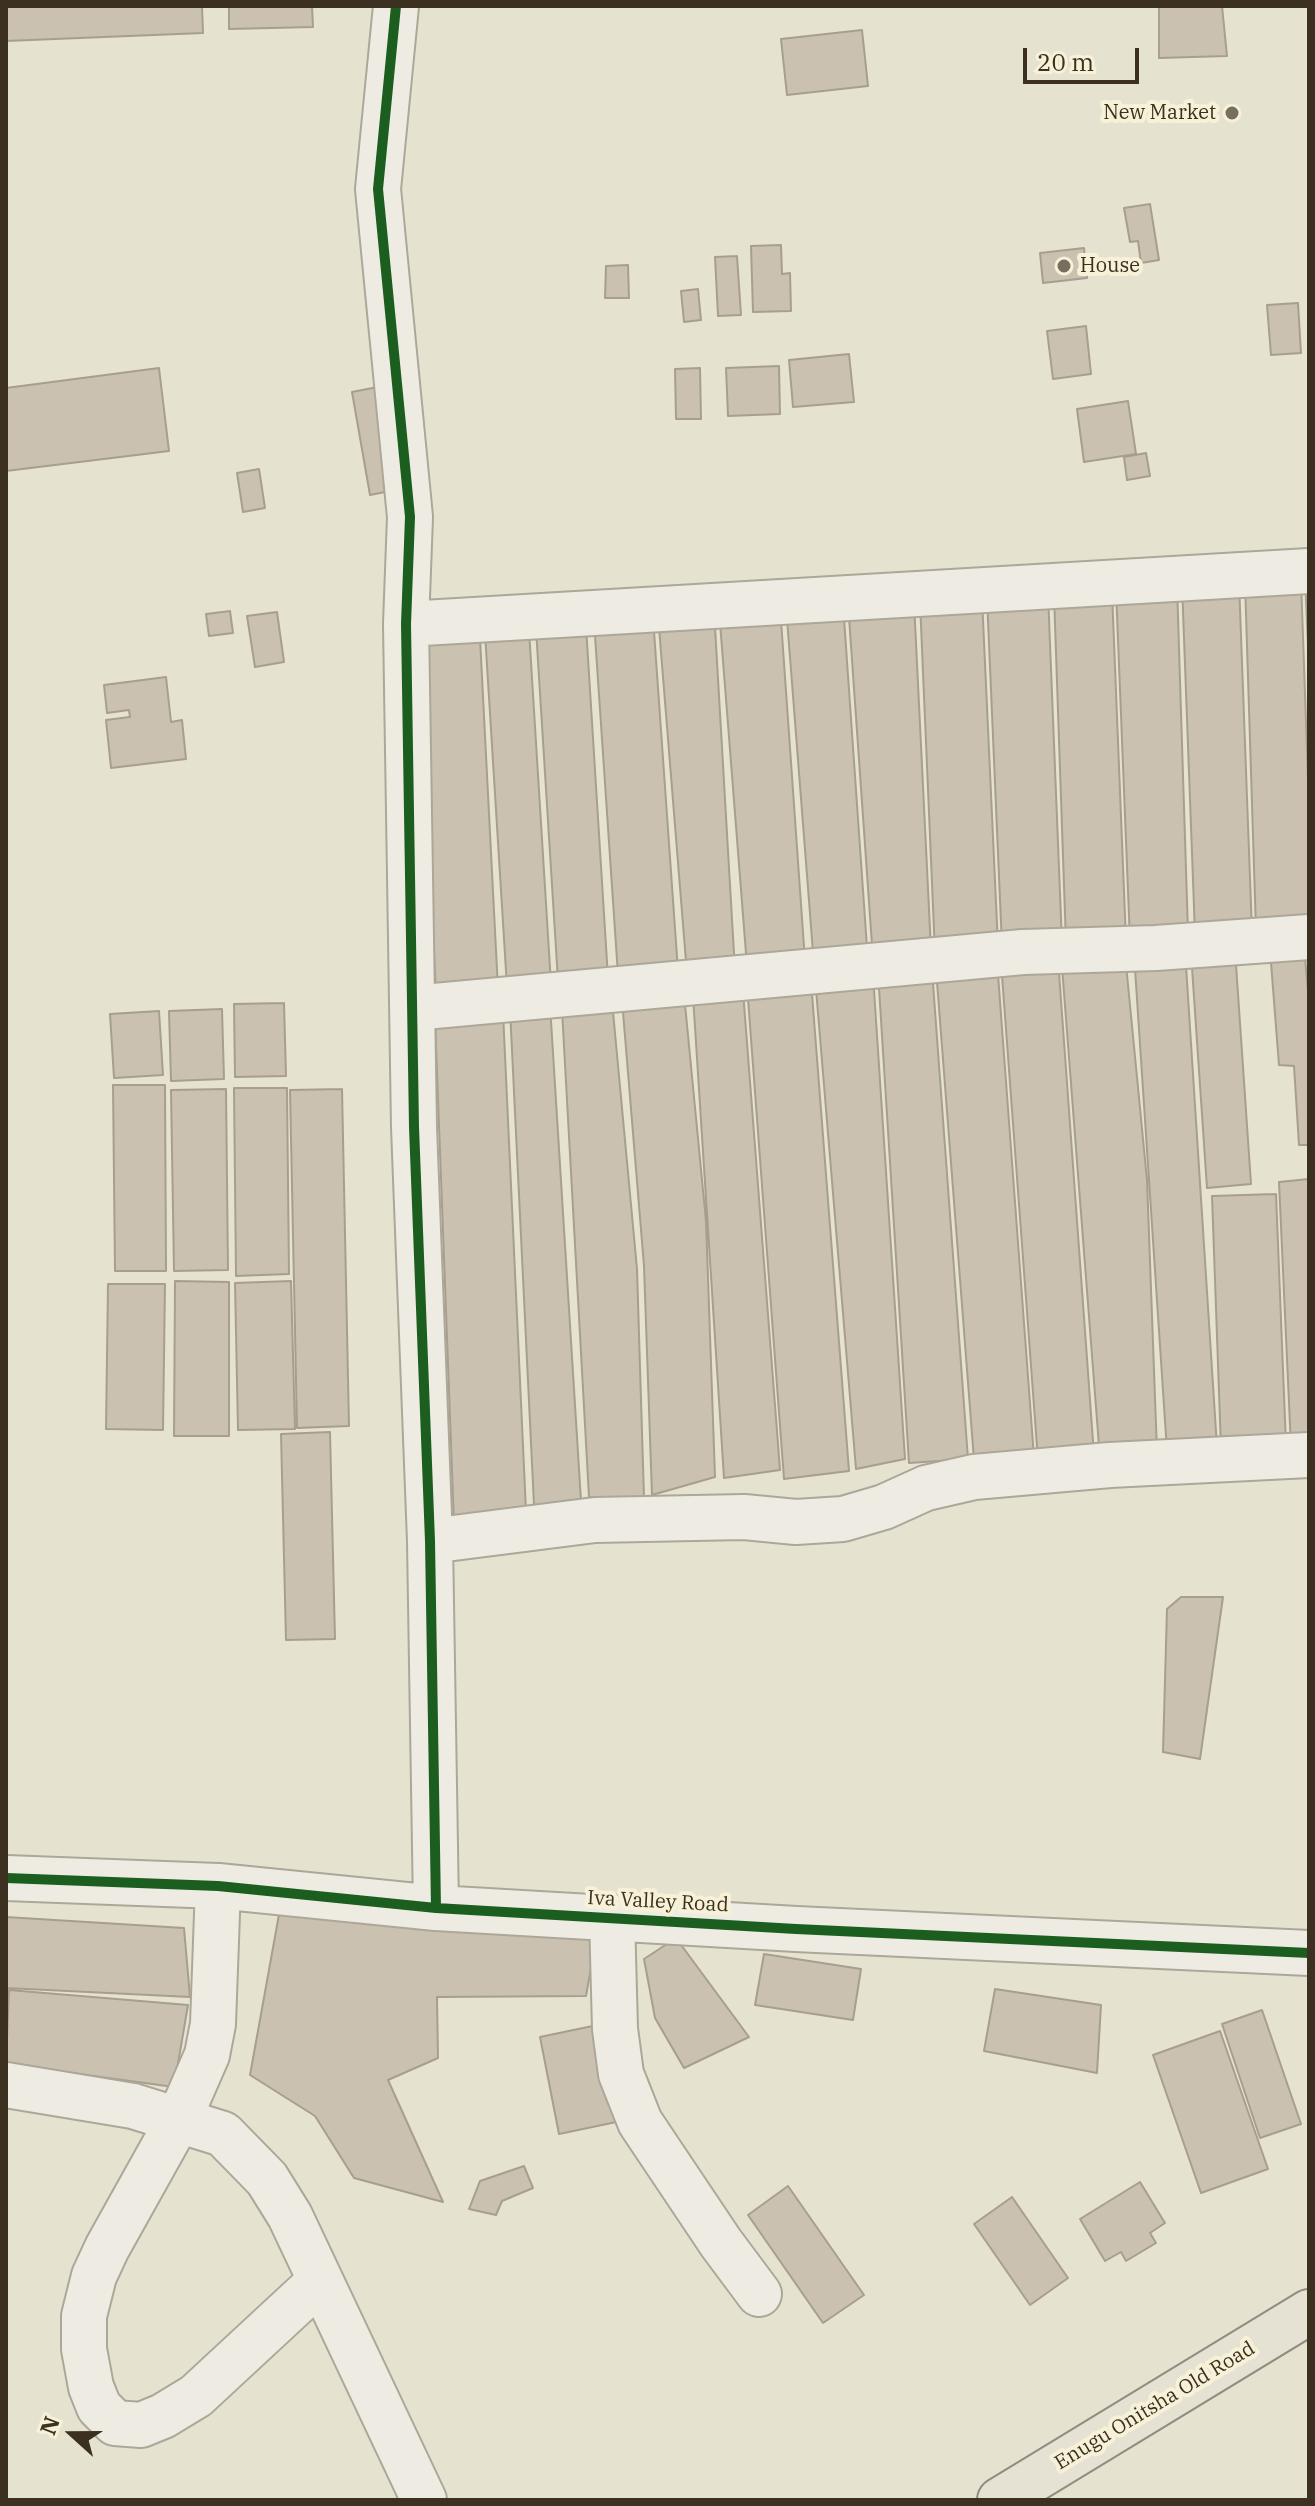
<!DOCTYPE html>
<html>
<head>
<meta charset="utf-8">
<style>
	body { margin:0 }
	#map { position:relative; width:1315px; height:2506px; overflow:hidden; background:#e6e2d0; font-family:"IBM Plex Serif",serif }
	canvas { display:block }
	.frame { position:absolute; inset:0; border:8px solid #3c3020; pointer-events:none }
	.north { position:absolute; left:32px; top:2394px; width:80px; height:80px; -webkit-text-stroke:6px #f6f1d7; paint-order:stroke; rotate:291deg; font-size:22px; font-weight:700; line-height:32px; text-align:center; color:#3c3020 }
	.north::after { content:''; display:block; margin:auto; width:28px; height:36px; background:#3c3020; clip-path:polygon(50% 0,100% 100%,50% 72%,0 100%) }
	.scale { position:absolute; left:1023px; top:48px; width:116px; height:36px; box-sizing:border-box; border:4px solid #3c3020; border-top:0; padding-left:10px; font-size:24px; line-height:28px; white-space:nowrap; color:#3c3020; -webkit-text-stroke:6px #f6f1d7; paint-order:stroke }
</style>
</head>
<body>
<div id="map">
<canvas width="1315" height="2506"></canvas>
<div class="frame"></div>
<div class="north">N</div>
<div class="scale">20 m</div>
</div>
<script>
const ctx = document.querySelector('canvas').getContext('2d');
ctx.lineJoin = 'round';
function paint(path, color) {
  ctx.fillStyle = color;
  ctx.fill(path, 'evenodd');
}
function shape(rows) {
  const path = new Path2D();
  for (const r of rows) {
    path.moveTo(r[0], r[1]);
    for (let i = 2; i < r.length; i += 2) path.lineTo(r[i], r[i + 1]);
  }
  return path;
}
function strokePath(path, color, width, dash) {
  ctx.strokeStyle = color;
  ctx.lineWidth = width;
  ctx.lineCap = dash ? 'butt' : 'round';
  ctx.setLineDash(dash || []);
  ctx.stroke(path);
}
function write(font, color, halo, rows, align = 'center') {
  ctx.font = font + ' "IBM Plex Serif",serif';
  ctx.lineWidth = 8;
  ctx.setLineDash([]);
  ctx.textBaseline = 'middle';
  ctx.strokeStyle = halo;
  ctx.fillStyle = color;
  for (const [text, x, y, turn = 0] of rows) {
    ctx.save();
    ctx.translate(x, y);
    ctx.rotate((+turn || 0) * Math.PI / 180);
    ctx.textAlign = isNaN(turn) ? turn : align;
    if (halo) ctx.strokeText(text, 0, 0);
    ctx.fillText(text, 0, 0);
    ctx.restore();
  }
}
const building = shape([
	[6,6,202,6,203,33,6,41,6,6],
	[229,6,312,6,313,27,229,29,229,6],
	[1159,6,1222,6,1227,56,1159,58,1159,6],
	[862,30,868,86,787,95,781,39,862,30],
	[1150,204,1159,260,1141,263,1138,241,1130,242,1124,208,1150,204],
	[781,245,782,274,790,273,791,311,753,312,751,246,781,245],
	[1084,248,1087,278,1043,283,1040,253,1084,248],
	[737,256,741,315,718,316,715,257,737,256],
	[628,265,629,298,605,298,606,266,628,265],
	[698,289,701,320,684,322,681,291,698,289],
	[1298,303,1301,353,1271,355,1267,305,1298,303],
	[1086,326,1091,374,1053,379,1047,331,1086,326],
	[849,354,854,402,793,407,789,360,849,354],
	[779,366,780,414,728,416,726,368,779,366],
	[159,368,169,451,6,471,6,388,159,368],
	[700,368,701,419,676,419,675,369,700,368],
	[388,385,405,488,370,495,352,392,388,385],
	[1128,401,1136,454,1084,462,1077,409,1128,401],
	[1146,453,1150,476,1127,480,1124,457,1146,453],
	[259,469,265,508,243,512,237,473,259,469],
	[1305,577,1309,577,1309,669,1305,577],
	[1301,580,1309,807,1309,926,1256,930,1245,582,1301,580],
	[1239,582,1252,932,1195,934,1182,584,1239,582],
	[1177,585,1188,933,1130,941,1116,589,1177,585],
	[1112,592,1126,941,1066,943,1054,595,1112,592],
	[1048,594,1062,943,1002,946,987,597,1048,594],
	[982,598,998,946,935,953,920,602,982,598],
	[914,602,931,950,873,959,848,603,914,602],
	[843,604,868,962,814,965,786,606,843,604],
	[780,606,805,961,747,966,719,610,780,606],
	[714,610,735,971,687,974,658,615,714,610],
	[230,611,233,633,209,636,206,614,230,611],
	[277,612,284,662,255,667,247,616,277,612],
	[653,617,678,971,618,975,594,621,653,617],
	[586,626,608,978,558,981,536,629,586,626],
	[529,630,551,984,507,987,485,633,529,630],
	[480,638,498,989,436,992,418,641,480,638],
	[166,677,171,722,182,720,186,759,111,768,106,720,130,717,129,710,107,713,104,685,166,677],
	[1304,946,1309,1003,1309,1145,1299,1145,1294,1066,1279,1065,1270,950,1304,946],
	[1185,950,1217,1447,1167,1451,1134,954,1185,950],
	[1235,950,1251,1184,1207,1188,1191,953,1235,950],
	[1061,954,1125,954,1147,1180,1157,1452,1100,1459,1061,954],
	[1058,959,1094,1455,1038,1460,1001,962,1058,959],
	[997,961,1034,1457,974,1460,936,969,997,961],
	[932,970,968,1459,909,1463,878,972,932,970],
	[873,975,905,1459,856,1469,815,977,873,975],
	[811,981,849,1471,784,1479,747,985,811,981],
	[743,991,780,1470,724,1478,693,996,743,991],
	[684,994,706,1221,715,1477,652,1495,644,1266,622,1000,684,994],
	[612,1001,637,1269,644,1498,589,1497,562,1010,612,1001],
	[284,1003,286,1076,235,1077,234,1004,284,1003],
	[550,1005,581,1501,534,1505,510,1009,550,1005],
	[222,1009,224,1079,171,1081,169,1011,222,1009],
	[159,1011,163,1075,114,1078,110,1014,159,1011],
	[503,1012,526,1511,454,1524,435,1019,503,1012],
	[113,1085,165,1085,166,1271,115,1271,113,1085],
	[234,1088,287,1088,289,1274,236,1276,234,1088],
	[226,1089,228,1270,174,1271,171,1090,226,1089],
	[342,1089,349,1426,297,1428,290,1090,342,1089],
	[1309,1179,1309,1445,1291,1447,1279,1182,1309,1179],
	[1276,1194,1286,1445,1221,1448,1212,1196,1276,1194],
	[175,1281,229,1282,229,1436,174,1436,175,1281],
	[291,1281,295,1429,238,1430,235,1283,291,1281],
	[108,1284,165,1284,163,1430,106,1429,108,1284],
	[330,1432,335,1639,286,1640,281,1434,330,1432],
	[1181,1597,1223,1597,1200,1759,1163,1752,1167,1609,1181,1597],
	[280,1909,598,1929,586,1996,437,1997,438,2058,388,2080,443,2202,354,2178,315,2116,250,2075,280,1909],
	[6,1917,184,1928,190,1997,6,1988,6,1917],
	[676,1938,749,2037,684,2068,655,2018,644,1959,676,1938],
	[764,1954,861,1969,853,2020,755,2005,764,1954],
	[995,1989,1101,2005,1097,2073,984,2051,995,1989],
	[9,1990,188,2005,174,2087,6,2064,9,1990],
	[1262,2010,1301,2124,1260,2138,1222,2024,1262,2010],
	[607,2023,626,2120,559,2134,540,2037,607,2023],
	[1220,2031,1268,2169,1201,2193,1153,2055,1220,2031],
	[524,2166,533,2188,502,2201,496,2215,469,2209,480,2181,524,2166],
	[1140,2182,1165,2223,1150,2233,1156,2243,1126,2261,1121,2252,1105,2261,1080,2219,1140,2182],
	[788,2186,864,2295,823,2323,748,2215,788,2186],
	[1012,2197,1068,2278,1030,2305,974,2224,1012,2197]
]);
paint(building, '#cac1b1');
strokePath(building, '#a79e8f', 2);
const minor = shape([
	[396,6,378,189,410,517,406,624,414,1127,430,1541,436,1908],
	[406,624,1309,571],
	[413,1008,1023,952,1156,948,1309,937],
	[430,1541,595,1520,744,1517,796,1522,843,1519,884,1507,926,1488,974,1477,1110,1465,1309,1455],
	[6,1878,218,1886,436,1908,796,1929,1309,1953],
	[218,1886,213,2024,207,2055,179,2119,107,2248,94,2276,84,2316,84,2349,91,2387,99,2407,115,2423,141,2425,163,2416,196,2396,320,2281],
	[612,1917,615,2029,621,2074,640,2122,721,2243,759,2294],
	[6,2085,133,2106,223,2134,267,2179,290,2216,424,2500]
]);
const major = shape([
	[1000,2500,1309,2312]
]);
strokePath(minor, '#aca798', 48);
strokePath(major, '#918c7f', 48);
strokePath(minor, '#eeece2', 44);
strokePath(major, '#e5e2d3', 44);
strokePath(shape([
	[396,6,378,189,410,517,406,624,414,1127,430,1541,436,1908],
	[6,1878,218,1886,436,1908,796,1929,1309,1953]
]), '#1b5e20', 10);
for (const [x, y, r, color] of [
	[1232,113,8,"#786e5e"],
	[1064,266,8,"#786e5e"]
]) {
  const dot = new Path2D();
  dot.arc(x, y, r, 0, 2 * Math.PI);
  ctx.fillStyle = color;
  ctx.fill(dot);
  strokePath(dot, '#f6f1d7', 3);
}
write('20px', '#3c3020', '#f6f1d7', [
	["New Market",1216,113],
	["House",1080,266,"left"]
], 'right');
write('20px', '#3c3020', '#f6f1d7', [
	["Iva Valley Road",658,1902,3],
	["Enugu Onitsha Old Road",1155,2406,-31]
]);
</script>
</body>
</html>
